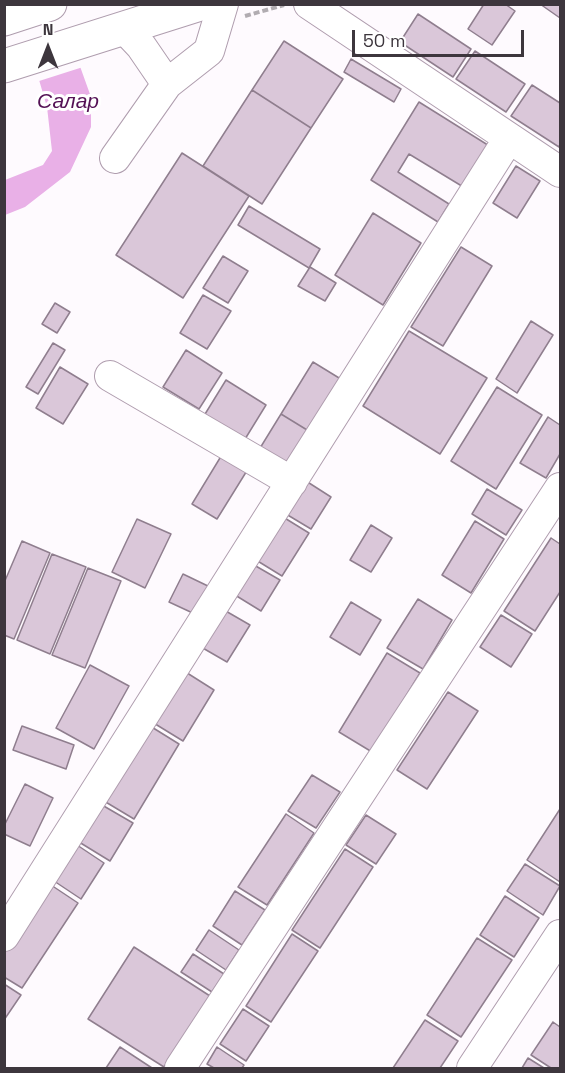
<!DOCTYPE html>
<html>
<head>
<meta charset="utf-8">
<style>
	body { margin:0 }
	#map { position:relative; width:565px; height:1073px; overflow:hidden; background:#fefafe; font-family:"Space Grotesk",sans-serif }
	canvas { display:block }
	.frame { position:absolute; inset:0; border:6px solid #3d363d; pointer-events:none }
	.north { position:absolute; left:18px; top:18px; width:60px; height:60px; -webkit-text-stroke:4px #fff; paint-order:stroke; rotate:0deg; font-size:16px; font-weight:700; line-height:24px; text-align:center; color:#3d363d }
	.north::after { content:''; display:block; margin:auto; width:21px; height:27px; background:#3d363d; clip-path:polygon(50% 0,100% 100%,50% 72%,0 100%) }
	.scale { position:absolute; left:352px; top:30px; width:172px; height:27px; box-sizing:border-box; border:3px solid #3d363d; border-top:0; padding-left:8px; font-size:18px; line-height:21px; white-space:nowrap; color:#3d363d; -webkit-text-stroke:4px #fff; paint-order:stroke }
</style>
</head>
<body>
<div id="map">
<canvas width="565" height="1073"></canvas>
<div class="frame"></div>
<div class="north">N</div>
<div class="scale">50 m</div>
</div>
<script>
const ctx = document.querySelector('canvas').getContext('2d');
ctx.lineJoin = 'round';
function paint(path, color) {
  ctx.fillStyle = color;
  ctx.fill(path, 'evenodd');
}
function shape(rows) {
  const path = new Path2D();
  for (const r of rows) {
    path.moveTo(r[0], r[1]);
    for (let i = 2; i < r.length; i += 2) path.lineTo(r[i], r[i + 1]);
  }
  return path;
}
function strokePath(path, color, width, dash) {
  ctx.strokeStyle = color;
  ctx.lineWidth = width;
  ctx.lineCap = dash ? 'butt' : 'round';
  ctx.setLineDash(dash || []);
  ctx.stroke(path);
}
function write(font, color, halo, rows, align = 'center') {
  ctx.font = font + ' "Space Grotesk",sans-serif';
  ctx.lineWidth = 6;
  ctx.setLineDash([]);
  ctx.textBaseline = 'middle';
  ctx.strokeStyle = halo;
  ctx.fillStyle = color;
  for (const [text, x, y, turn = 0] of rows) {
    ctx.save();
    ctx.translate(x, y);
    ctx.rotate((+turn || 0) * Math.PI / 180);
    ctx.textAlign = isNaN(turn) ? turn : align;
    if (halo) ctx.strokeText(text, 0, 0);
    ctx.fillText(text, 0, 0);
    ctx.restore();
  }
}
paint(shape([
	[17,5,58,5,91,97,91,127,70,172,25,207,5,215,5,180,43,165,52,151,47,107]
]), '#e9b0e7');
paint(shape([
	[14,4,61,4,83,67,36,82]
]), '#fefafe');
const building = shape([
	[484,4,505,4,515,11,492,45,468,29,484,4],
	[540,4,560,4,560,18,540,4],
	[418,14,471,49,453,77,400,42,418,14],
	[284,41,343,79,311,128,252,90,284,41],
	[475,51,525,84,506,112,456,79,475,51],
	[351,59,401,89,394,102,344,72,351,59],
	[532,85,560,103,560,144,559,147,511,116,532,85],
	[252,90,311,128,262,204,203,166,252,90],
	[419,102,491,147,465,188,409,154,398,172,449,204,438,222,371,180,419,102],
	[182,153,249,196,183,298,116,255,182,153],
	[516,166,540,181,517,218,493,203,516,166],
	[249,206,320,249,309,268,238,225,249,206],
	[373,213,421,243,383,305,335,275,373,213],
	[461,247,492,266,443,346,411,327,461,247],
	[223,256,248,271,228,303,203,288,223,256],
	[310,267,336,283,325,301,298,286,310,267],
	[203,295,231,311,207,349,180,333,203,295],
	[55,303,70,312,57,333,42,324,55,303],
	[531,321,553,335,517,393,496,379,531,321],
	[409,331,487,378,440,454,363,406,409,331],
	[53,343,65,350,38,394,26,387,53,343],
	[186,350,222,373,199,409,163,387,186,350],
	[313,362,344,381,312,433,281,414,313,362],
	[60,367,88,384,63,424,36,408,60,367],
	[226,380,266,405,242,444,202,419,226,380],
	[497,387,542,415,496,489,451,461,497,387],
	[281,414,312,433,288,472,257,453,281,414],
	[548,417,560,425,560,454,546,478,520,463,548,417],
	[223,453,248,469,217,519,192,504,223,453],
	[306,481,331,497,311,529,286,514,306,481],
	[487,489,522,510,506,535,472,514,487,489],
	[283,517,309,533,282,576,256,560,283,517],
	[137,519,171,534,145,588,112,572,137,519],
	[475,521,504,539,471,593,442,575,475,521],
	[371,525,392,538,371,572,350,560,371,525],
	[551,538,560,544,560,592,535,631,504,611,551,538],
	[22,541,50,553,14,639,4,635,4,583,22,541],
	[52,554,86,567,50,654,17,640,52,554],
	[254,565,280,580,261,611,235,595,254,565],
	[88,568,121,581,85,668,52,655,88,568],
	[183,574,210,587,197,615,169,602,183,574],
	[418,599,452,620,423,669,387,648,418,599],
	[351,602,381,620,360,655,330,637,351,602],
	[224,610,250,625,227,662,201,647,224,610],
	[501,615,532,634,511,667,480,647,501,615],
	[387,653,420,673,372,752,339,732,387,653],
	[90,665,129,686,94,749,56,728,90,665],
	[184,671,214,690,183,741,152,722,184,671],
	[448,692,478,711,427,789,397,770,448,692],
	[22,726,74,745,66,769,13,750,22,726],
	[150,726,179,744,134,819,104,801,150,726],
	[312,775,340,792,316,828,288,811,312,775],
	[25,784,53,798,30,846,4,834,4,826,25,784],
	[102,805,133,823,110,861,79,842,102,805],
	[560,809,560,882,527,860,560,809],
	[286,814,314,833,267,905,238,887,286,814],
	[366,815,396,834,376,864,346,845,366,815],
	[74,843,104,863,81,899,51,879,74,843],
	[345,849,373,867,320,948,292,930,345,849],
	[525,864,560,886,543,915,507,891,525,864],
	[48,883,78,903,22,988,4,977,4,949,48,883],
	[235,891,265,910,242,945,213,926,235,891],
	[505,896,539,918,514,957,480,935,505,896],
	[209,930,239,950,226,970,196,950,209,930],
	[292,934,318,951,271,1022,246,1006,292,934],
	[477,938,512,960,461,1037,427,1015,477,938],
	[134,947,210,996,164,1067,88,1019,134,947],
	[193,954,224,974,212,992,181,972,193,954],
	[4,984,21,995,4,1020,4,984],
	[243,1009,269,1026,246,1061,220,1044,243,1009],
	[425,1020,458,1041,440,1068,393,1068,425,1020],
	[553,1022,560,1027,560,1068,551,1068,531,1055,553,1022],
	[120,1047,152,1068,106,1068,120,1047],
	[217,1047,244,1065,242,1068,214,1068,207,1064,217,1047],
	[528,1058,544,1068,522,1068,528,1058]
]);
paint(building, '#dac7d9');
strokePath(building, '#8f7e8e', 1.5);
const minor = shape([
	[309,4,560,172],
	[124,28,141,46,167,84,209,51,223,4],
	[115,158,167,84],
	[110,376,292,482],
	[4,936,509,138],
	[180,1068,560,488],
	[472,1068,560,935]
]);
const highway = shape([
	[4,19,50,4],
	[4,66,200,4]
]);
strokePath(minor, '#af9dae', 32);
strokePath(highway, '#af9dae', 35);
strokePath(shape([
	[245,16,284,5]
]), '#b1acb1', 4, [6, 3]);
strokePath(minor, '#fff', 30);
strokePath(highway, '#fff', 33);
write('italic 21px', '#541155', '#fff', [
	["Салар",68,102]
]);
</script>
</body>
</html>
